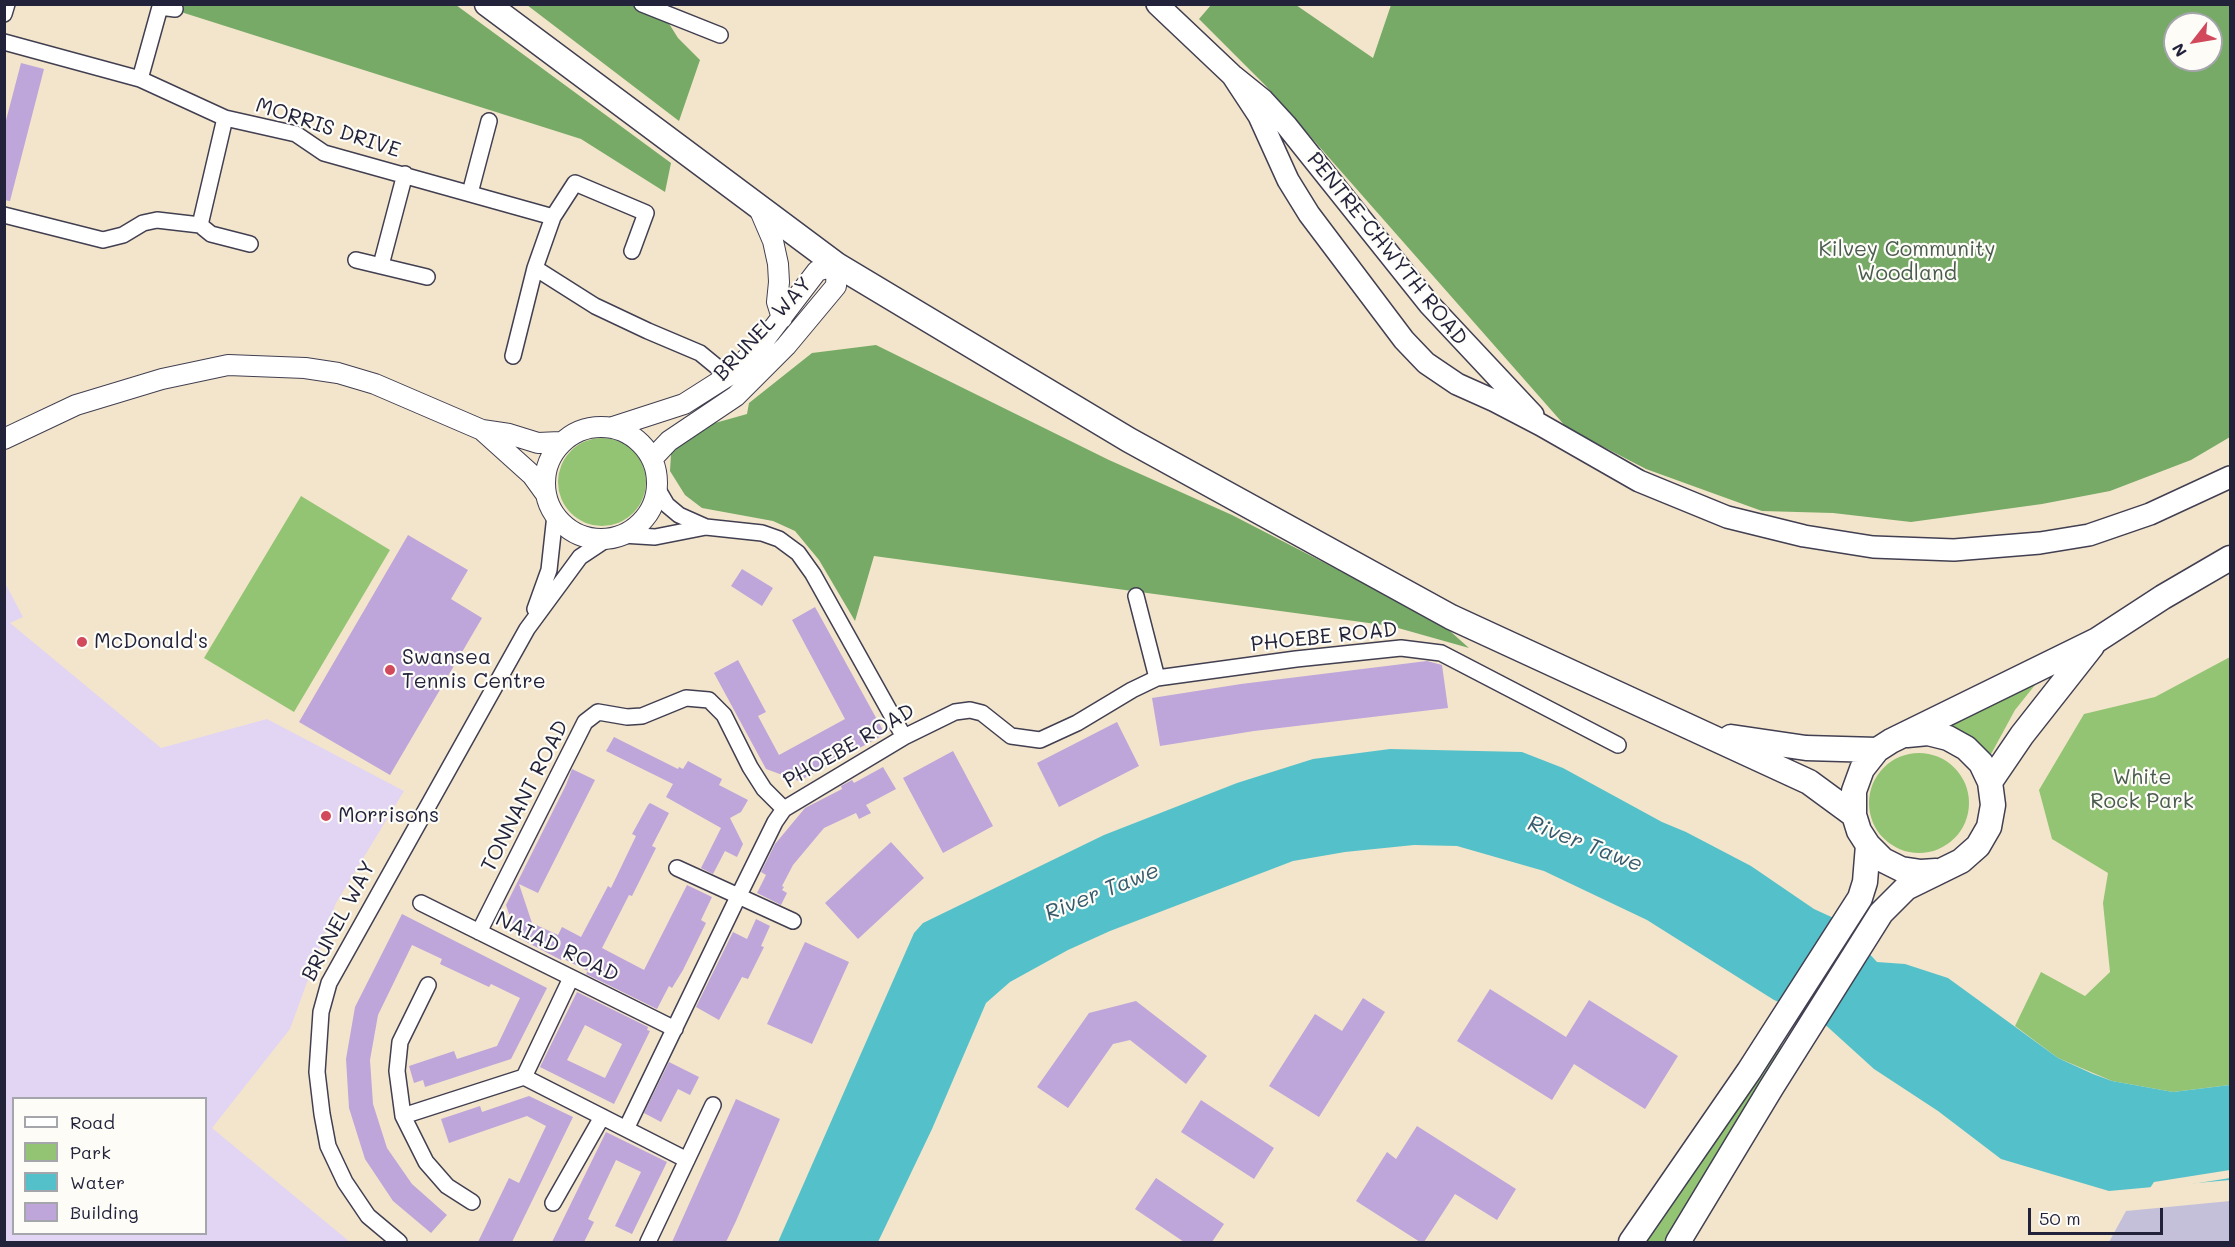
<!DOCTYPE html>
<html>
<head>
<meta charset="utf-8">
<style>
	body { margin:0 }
	#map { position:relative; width:2235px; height:1247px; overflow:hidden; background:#f3e5cb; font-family:Mali,sans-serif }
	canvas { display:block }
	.frame { position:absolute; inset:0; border:6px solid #22223b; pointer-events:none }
	.legend { position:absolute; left:12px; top:1097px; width:195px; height:138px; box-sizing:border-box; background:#fdfcf7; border:2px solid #a5a5ac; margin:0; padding:8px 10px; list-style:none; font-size:18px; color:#22223b }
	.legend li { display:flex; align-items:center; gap:12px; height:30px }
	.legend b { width:30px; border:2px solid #a5a5ac }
	.north { position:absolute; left:2163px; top:12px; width:60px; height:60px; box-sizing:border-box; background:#fdfcf7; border:2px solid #a5a5ac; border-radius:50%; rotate:239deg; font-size:16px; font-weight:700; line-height:24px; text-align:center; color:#22223b }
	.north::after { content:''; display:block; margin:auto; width:21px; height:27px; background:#d1495b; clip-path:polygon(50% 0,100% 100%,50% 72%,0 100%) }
	.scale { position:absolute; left:2028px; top:1208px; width:135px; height:27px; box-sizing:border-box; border:3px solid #22223b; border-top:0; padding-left:8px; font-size:18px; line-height:21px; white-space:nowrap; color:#22223b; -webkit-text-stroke:4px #fdfcf7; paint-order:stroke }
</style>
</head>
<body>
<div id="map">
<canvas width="2235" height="1247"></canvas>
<div class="frame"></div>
<ul class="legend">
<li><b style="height:8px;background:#fff"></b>Road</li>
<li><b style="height:16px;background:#93c474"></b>Park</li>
<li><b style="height:16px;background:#54c1ca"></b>Water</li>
<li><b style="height:16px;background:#bea5da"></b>Building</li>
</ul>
<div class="north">N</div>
<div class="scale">50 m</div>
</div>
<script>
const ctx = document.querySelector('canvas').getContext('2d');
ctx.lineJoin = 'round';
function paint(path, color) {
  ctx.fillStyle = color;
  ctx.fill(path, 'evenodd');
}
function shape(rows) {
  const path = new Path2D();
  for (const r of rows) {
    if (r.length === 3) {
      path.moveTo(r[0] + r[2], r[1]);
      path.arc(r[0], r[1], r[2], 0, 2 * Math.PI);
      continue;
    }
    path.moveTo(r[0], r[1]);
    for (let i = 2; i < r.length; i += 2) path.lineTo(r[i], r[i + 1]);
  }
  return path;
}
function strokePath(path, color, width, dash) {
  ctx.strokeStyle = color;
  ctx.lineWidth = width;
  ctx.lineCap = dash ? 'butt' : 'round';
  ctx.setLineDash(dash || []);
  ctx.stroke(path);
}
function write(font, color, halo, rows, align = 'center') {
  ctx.font = font + ' Mali,sans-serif';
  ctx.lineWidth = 4.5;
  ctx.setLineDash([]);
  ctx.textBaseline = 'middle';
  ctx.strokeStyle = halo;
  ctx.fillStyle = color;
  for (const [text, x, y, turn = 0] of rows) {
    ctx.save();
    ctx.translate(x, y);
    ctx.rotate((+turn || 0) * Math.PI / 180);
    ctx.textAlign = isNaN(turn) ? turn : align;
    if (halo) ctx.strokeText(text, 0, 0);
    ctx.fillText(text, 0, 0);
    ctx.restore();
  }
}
paint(shape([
	[4,581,23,617,10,623,161,748,267,719,404,791,336,903,290,1029,212,1128,350,1242,5,1242],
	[14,1098,206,1098,206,1234,14,1234]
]), '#e2d4f3');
paint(shape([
	[2230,1201,2230,1242,2109,1242,2126,1211]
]), '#c5c0da');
paint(shape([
	[602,482,44],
	[301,496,390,550,294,712,204,658],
	[2230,657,2230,1085,2173,1092,2112,1081,2058,1058,2015,1026,2041,972,2085,996,2110,972,2103,903,2108,873,2052,839,2039,790,2084,714,2155,697],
	[2043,675,2015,710,1990,756,1941,721],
	[1919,803,50],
	[1779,1045,1783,1048,1666,1242,1644,1242]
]), '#93c474');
paint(shape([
	[159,5,456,5,671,163,665,192,581,139],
	[527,5,642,5,663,14,678,38,700,60,679,121],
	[1211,5,1296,5,1373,58,1391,5,2230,5,2230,437,2191,460,2110,491,2042,504,1911,522,1833,513,1762,511,1646,469,1567,428,1265,85,1199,19],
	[2175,24,2211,24,2211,60,2175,60],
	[876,345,1109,460,1232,515,1441,623,1469,648,1391,626,874,556,855,621,819,560,795,531,773,521,702,508,685,495,670,471,671,454,686,440,715,423,747,414,749,403,812,353]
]), '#76aa66');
paint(shape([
	[1390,749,1522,752,1563,768,1662,822,1686,832,1751,866,1814,909,1838,920,1877,962,1905,964,1948,978,2058,1058,2093,1074,2112,1081,2173,1092,2230,1085,2230,1180,2109,1191,2001,1159,1938,1111,1874,1069,1820,1020,1774,1000,1647,920,1544,871,1457,846,1414,845,1345,852,1293,861,1110,931,1068,950,1010,982,986,1003,932,1129,878,1242,778,1242,914,933,923,923,1104,835,1237,783,1313,759]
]), '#54c1ca');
paint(shape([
	[2230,1170,2230,1178,2148,1191,2154,1182]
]), '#f3e5cb');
paint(shape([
	[21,63,44,69,10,201,4,200,4,128],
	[408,535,468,570,451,599,482,618,390,775,299,722],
	[742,569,773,588,762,606,731,586],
	[815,607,885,734,799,781,766,769,714,673,738,660,766,712,758,716,779,755,845,719,792,620],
	[1427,661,1442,665,1448,708,1254,731,1160,746,1152,698,1241,684],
	[1117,722,1139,766,1059,807,1037,763],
	[614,737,678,769,679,767,683,769,688,761,722,779,719,785,748,800,741,812,730,818,743,844,737,857,725,851,713,874,701,868,721,828,666,797,673,784,606,751],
	[953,751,993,826,943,853,903,778],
	[883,767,896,789,866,805,871,813,859,819,856,813,824,828,793,865,782,886,784,887,782,890,787,893,781,905,757,893,766,875,761,872,775,844,805,808,842,789,841,786,852,780,854,783],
	[572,769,595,780,538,893,519,884,532,923,558,935,562,927,581,937,608,886,611,888,636,836,632,834,648,805,650,803,669,813,652,846,656,848,632,896,629,895,602,948,644,970,687,885,712,897,701,920,706,923,683,970,672,988,669,986,657,1009,586,974,588,971,562,958,561,960,517,937,506,905,566,785],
	[891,842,924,878,858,939,825,903],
	[402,914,547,988,511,1059,425,1087,423,1080,414,1083,409,1066,454,1051,457,1059,497,1046,520,998,491,984,489,987,440,964,442,959,412,945,378,1015,370,1060,373,1104,387,1148,412,1184,447,1215,431,1233,393,1201,365,1159,349,1108,346,1059,355,1007],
	[756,919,770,926,761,946,764,947,748,979,742,977,719,1020,696,1007,733,932,747,939],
	[805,942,849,962,812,1044,767,1024],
	[1490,989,1566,1037,1589,1000,1678,1056,1645,1109,1574,1064,1552,1100,1457,1041],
	[577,992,648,1027,647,1030,650,1031,614,1104,540,1067],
	[585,1025,622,1044,605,1078,567,1060],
	[1363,998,1385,1012,1319,1117,1269,1086,1315,1014,1342,1031],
	[1136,1001,1207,1056,1186,1084,1130,1040,1113,1044,1068,1108,1037,1087,1089,1013],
	[669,1062,699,1077,690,1095,678,1089,661,1122,644,1113],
	[529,1096,573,1117,512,1242,478,1242,509,1178,519,1183,546,1126,527,1116,449,1143,441,1119,480,1106,482,1112],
	[736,1099,780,1119,736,1221,726,1242,672,1242],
	[1201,1100,1274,1148,1254,1179,1181,1132],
	[1417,1126,1516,1189,1497,1220,1455,1194,1424,1242,1420,1242,1356,1201,1387,1152,1396,1159],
	[606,1132,667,1162,632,1234,615,1226,641,1172,616,1160,588,1219,594,1222,584,1242,552,1242],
	[1156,1178,1224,1224,1212,1242,1184,1242,1135,1209]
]), '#bea5da');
const minor = shape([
	[642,4,720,35],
	[4,14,7,4],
	[4,42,140,79,225,118,296,134,324,153,553,217,535,268,595,306,648,331,700,353,728,376],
	[140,79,160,7,175,9],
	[225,118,200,225,211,234,250,244],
	[470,193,489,121],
	[4,215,103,240,123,235,143,223,157,220,200,225],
	[553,217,575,183,646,213,632,251],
	[356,260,427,277],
	[381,265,405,174],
	[513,356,535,268],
	[657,488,667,505,679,515,706,527,762,533,779,539,798,553,813,574,904,737],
	[622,535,655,537,706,527],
	[1136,596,1157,678],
	[535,609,549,570,555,515],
	[677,868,793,921],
	[421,903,675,1029],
	[479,932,585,722,598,712,627,717,642,716,686,698,709,700,724,715,750,767,764,789,784,809],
	[428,985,400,1042,397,1071,403,1116,426,1162,447,1186,472,1202],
	[524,1077,687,1160],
	[524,1077,571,978],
	[403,1116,524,1077],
	[626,1129,738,897,775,822,784,809,904,737,955,712,970,710,982,713,1011,736,1040,740,1077,723,1132,690,1157,678,1296,659,1401,648,1441,653,1618,745],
	[553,1203,602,1117],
	[399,1242,368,1216,345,1182,328,1146,322,1114,317,1072,321,1012,329,983,527,629,580,557,607,539],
	[648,1242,713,1105]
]);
const tertiary = shape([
	[758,206,773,241,778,264,779,282,777,302,782,318],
	[601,483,56],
	[613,427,684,404,728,376,759,347,817,271,837,265,836,286,786,346,736,396,669,441,652,459],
	[482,430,532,475,545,493],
	[4,439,76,405,162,379,228,365,305,368,338,373,375,384,482,430,509,434,538,443,560,442]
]);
const secondary = shape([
	[1157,4,1232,75,1263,100,1286,125,1429,304,1533,415],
	[1232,75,1259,116,1288,180,1309,214,1404,340,1426,363,1457,384,1495,401,1541,425,1639,481,1727,517,1804,536,1873,547,1954,550,2040,543,2089,535,2150,514,2230,477]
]);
const primary = shape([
	[487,4,837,265,1129,440,1451,617,1809,782,1854,815],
	[1731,737,1806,748,1877,750],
	[1990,782,2022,735,2092,646],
	[1936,871,1921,872,1901,869,1883,860,1868,845,1859,831,1854,815,1854,791,1862,769,1877,750,1891,741,2097,640,2163,597,2230,558],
	[1631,1242,1749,1071,1860,898,1865,882,1868,845],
	[1678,1242,1771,1088,1881,913,1906,888,1961,861,1978,846,1989,827,1993,805,1990,782,1981,763,1966,748,1948,738,1928,733,1907,735]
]);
strokePath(minor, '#413f51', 18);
strokePath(tertiary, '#413f51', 22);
strokePath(secondary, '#413f51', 24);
strokePath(primary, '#413f51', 27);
strokePath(minor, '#fff', 15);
strokePath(tertiary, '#fff', 20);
strokePath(secondary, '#fff', 21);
strokePath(primary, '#fff', 24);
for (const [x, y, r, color] of [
	[82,642,6,"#d1495b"],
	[390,670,6,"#d1495b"],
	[326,816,6,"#d1495b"]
]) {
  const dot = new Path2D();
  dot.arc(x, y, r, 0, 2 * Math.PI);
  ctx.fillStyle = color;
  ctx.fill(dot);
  strokePath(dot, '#fdfcf7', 2);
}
write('21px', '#22223b', '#fdfcf7', [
	["MORRIS DRIVE",328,128,18],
	["PENTRE-CHWYTH ROAD",1387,249,51],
	["BRUNEL WAY",763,329,-47],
	["PHOEBE ROAD",1324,637,-6],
	["PHOEBE ROAD",849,746,-30],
	["TONNANT ROAD",525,796,-63],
	["BRUNEL WAY",339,921,-62],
	["NAIAD ROAD",557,947,26]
]);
write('21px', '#4a5b4f', '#fdfcf7', [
	["Kilvey Community",1907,250],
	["Woodland",1907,274],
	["White",2142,778],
	["Rock Park",2142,802]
]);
write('21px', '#22223b', '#fdfcf7', [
	["McDonald's",94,642],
	["Swansea",402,658],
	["Tennis Centre",402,682],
	["Morrisons",338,816]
], 'left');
write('italic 22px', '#345a6d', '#fdfcf7', [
	["River Tawe",1585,844,21],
	["River Tawe",1102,892,-22]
]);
</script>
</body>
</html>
